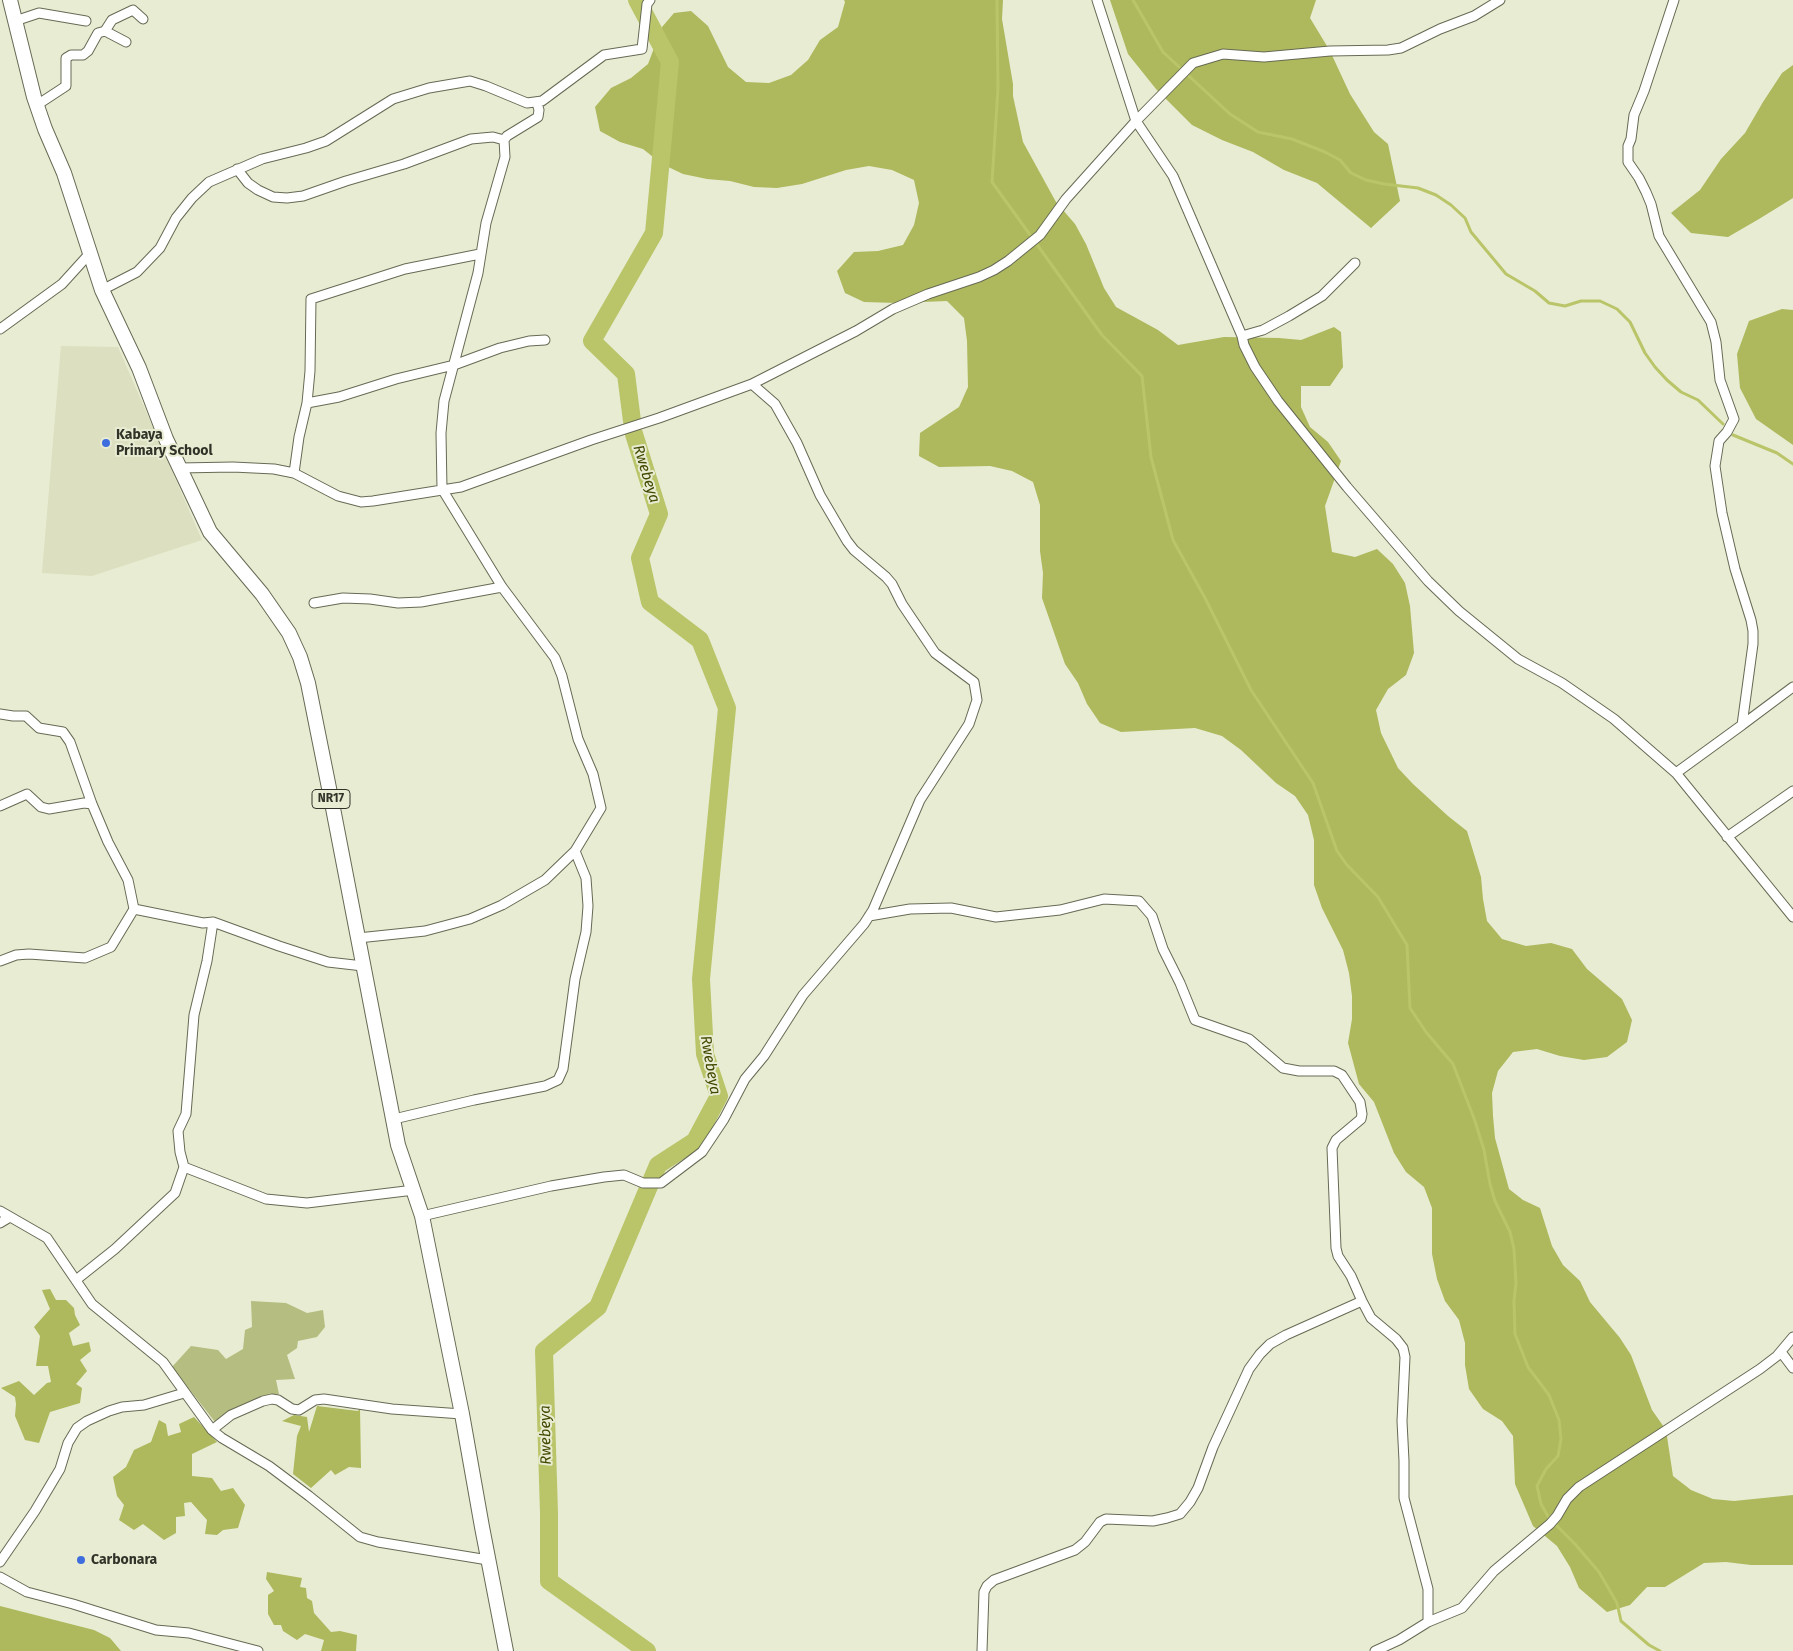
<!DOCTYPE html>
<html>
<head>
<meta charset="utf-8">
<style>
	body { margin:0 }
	canvas { display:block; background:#e8ecd2 }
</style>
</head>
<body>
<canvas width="1793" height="1651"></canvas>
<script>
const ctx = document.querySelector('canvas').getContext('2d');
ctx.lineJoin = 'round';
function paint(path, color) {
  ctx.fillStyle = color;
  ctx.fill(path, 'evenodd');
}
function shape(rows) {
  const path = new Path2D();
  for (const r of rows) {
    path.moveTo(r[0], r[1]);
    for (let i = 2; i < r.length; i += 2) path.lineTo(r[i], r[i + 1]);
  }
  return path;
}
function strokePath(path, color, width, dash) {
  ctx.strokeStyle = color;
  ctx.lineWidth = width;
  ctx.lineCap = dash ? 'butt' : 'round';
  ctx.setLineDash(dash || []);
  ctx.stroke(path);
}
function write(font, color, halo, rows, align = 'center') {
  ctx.font = font + ' "Fira Sans",sans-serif';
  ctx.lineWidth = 4;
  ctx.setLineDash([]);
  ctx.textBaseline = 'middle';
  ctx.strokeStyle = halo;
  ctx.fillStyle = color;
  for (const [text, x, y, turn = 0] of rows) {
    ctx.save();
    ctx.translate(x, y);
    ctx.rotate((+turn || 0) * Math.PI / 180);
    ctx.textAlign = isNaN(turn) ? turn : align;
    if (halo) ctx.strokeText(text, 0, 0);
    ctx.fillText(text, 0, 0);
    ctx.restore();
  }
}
paint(shape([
	[61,346,118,347,202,540,92,576,42,573]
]), '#dce0c0');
paint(shape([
	[251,1301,286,1303,307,1313,323,1310,325,1327,317,1337,298,1341,297,1348,287,1355,295,1379,276,1380,279,1394,267,1396,215,1422,172,1367,191,1346,218,1350,226,1359,243,1349,245,1330,252,1327]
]), '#b5bd80');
paint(shape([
	[844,0,1003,0,1002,19,1013,84,1013,96,1023,142,1056,202,1075,224,1086,244,1104,288,1116,307,1158,330,1178,345,1224,337,1279,338,1301,340,1334,327,1341,332,1343,367,1330,386,1301,386,1301,407,1310,427,1328,442,1341,461,1325,506,1332,552,1355,557,1377,549,1393,564,1405,583,1410,606,1414,653,1406,675,1388,689,1376,710,1381,733,1398,768,1413,784,1448,816,1467,831,1481,877,1483,899,1487,921,1502,939,1526,946,1551,943,1572,949,1587,969,1622,999,1632,1020,1627,1042,1607,1057,1584,1060,1560,1056,1537,1049,1513,1052,1498,1071,1492,1093,1493,1116,1495,1138,1509,1189,1523,1200,1540,1208,1552,1246,1563,1265,1580,1281,1590,1302,1620,1338,1631,1355,1652,1410,1666,1430,1673,1476,1691,1490,1713,1499,1734,1501,1793,1495,1793,1565,1751,1565,1726,1562,1704,1563,1665,1587,1647,1587,1630,1605,1607,1612,1579,1588,1570,1567,1557,1546,1533,1526,1515,1484,1513,1436,1502,1421,1483,1409,1469,1389,1465,1365,1465,1343,1459,1320,1445,1301,1437,1279,1432,1254,1432,1208,1424,1187,1406,1172,1394,1153,1374,1102,1359,1084,1348,1043,1352,1019,1352,996,1349,973,1343,950,1322,908,1314,885,1314,840,1308,815,1295,796,1276,783,1241,750,1222,736,1195,728,1121,732,1100,723,1087,704,1078,683,1065,664,1042,598,1043,573,1040,551,1040,505,1033,482,1012,471,990,466,939,467,919,456,920,433,959,407,968,387,967,341,964,318,947,301,897,303,864,302,845,293,837,271,854,252,878,251,903,245,914,225,919,203,914,180,892,170,869,166,846,170,802,184,777,188,754,187,730,181,707,179,683,174,662,164,643,149,620,142,600,131,595,107,611,88,631,78,648,64,662,27,674,13,691,11,708,26,728,67,746,82,769,83,791,75,808,60,820,40,838,27,845,2],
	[1110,0,1316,0,1310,18,1330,51,1350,94,1374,132,1388,144,1400,201,1371,228,1317,183,1284,170,1253,152,1222,140,1192,125,1156,89,1128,54],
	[1793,65,1793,198,1759,219,1728,237,1691,233,1671,213,1700,190,1721,159,1745,133,1763,102,1782,73],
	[1782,309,1793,310,1793,445,1756,419,1740,388,1737,354,1749,321],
	[50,1289,56,1300,66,1300,74,1308,75,1315,80,1325,69,1333,73,1346,89,1342,91,1351,80,1360,87,1371,76,1384,82,1388,80,1403,50,1412,39,1443,25,1440,15,1416,16,1404,15,1397,1,1388,19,1381,34,1395,47,1383,51,1382,48,1366,36,1366,40,1336,34,1327,50,1309,42,1290],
	[317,1406,358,1411,360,1408,361,1468,349,1467,335,1475,331,1470,311,1488,293,1474,297,1436,301,1426,282,1421,294,1415,307,1417,309,1432],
	[194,1417,217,1442,192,1454,192,1476,212,1478,221,1491,233,1488,245,1505,238,1528,223,1530,217,1535,205,1534,207,1520,191,1502,184,1503,185,1516,176,1517,176,1533,164,1540,143,1524,134,1530,119,1520,124,1505,117,1496,113,1477,126,1467,134,1450,151,1442,159,1420,166,1424,168,1436,181,1432,179,1424],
	[267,1572,302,1578,300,1587,306,1588,307,1598,312,1601,314,1613,331,1632,340,1631,357,1635,356,1651,321,1651,324,1640,305,1634,297,1640,283,1631,281,1625,274,1625,268,1614,268,1595,274,1591,266,1579],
	[0,1606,94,1630,110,1638,121,1651,0,1651]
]), '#aeb85d');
strokePath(shape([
	[997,0,998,88,992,182,1102,335,1142,376,1151,457,1173,540,1205,598,1251,690,1313,783,1337,851,1347,865,1378,897,1407,945,1410,1008,1426,1032,1453,1064,1475,1121,1484,1150,1490,1184,1495,1201,1510,1232,1514,1249,1516,1283,1514,1301,1515,1334,1528,1367,1549,1395,1559,1420,1561,1439,1558,1456,1546,1469,1537,1486,1541,1504,1549,1518,1575,1544,1599,1572,1617,1603,1621,1621,1649,1645,1660,1651],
	[1133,0,1163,52,1230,114,1258,132,1292,139,1325,152,1340,160,1351,173,1366,180,1384,184,1418,188,1436,195,1451,205,1465,218,1471,232,1506,274,1535,291,1549,303,1565,306,1581,301,1600,301,1617,309,1630,322,1645,353,1655,367,1667,380,1681,392,1698,400,1723,424],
	[1733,435,1777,453,1793,464]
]), '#bac569', 3);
strokePath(shape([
	[632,421,626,374,592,341,654,233,670,62,637,0],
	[634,434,659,514,640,558,650,602,700,640,727,708,701,979,705,1054,719,1096,695,1141,658,1165,598,1307,544,1351,549,1513,549,1581,647,1651]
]), '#bac569', 18);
const minor = shape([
	[1097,0,1136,121,1173,176,1242,336,1244,345,1255,367,1278,401,1347,487,1428,581,1459,611,1518,659,1562,683,1614,719,1676,773,1793,917],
	[1674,0,1644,91,1634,115,1631,139,1628,146,1628,162,1639,178,1646,192,1651,204,1659,236,1711,322,1716,342,1720,380,1734,419,1727,432,1719,441,1715,466,1722,513,1735,569,1751,620,1753,631,1753,644,1742,725,1676,773],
	[15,21,39,13,86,21],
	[105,31,126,42],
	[37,105,66,86,66,58,71,55,83,55,88,51,98,33,105,31,112,20,133,10,143,19],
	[237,169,248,183,258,190,273,197,287,198,303,196,346,181,404,164,471,139,493,137,504,140],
	[102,290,137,272,160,248,176,218,192,198,209,182,262,159,306,148,326,141,393,99,429,88,470,81,486,86,527,103,542,101,604,55,642,49,647,4,650,0],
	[0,329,62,284,91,252],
	[1242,336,1263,330,1289,316,1322,296,1355,263],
	[307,403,339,397,396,379,454,365,500,348,529,341,545,340],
	[180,468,233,467,274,469,294,473,338,496,361,502,373,501,461,487,591,440,659,418,752,384,856,331,893,309,928,294,979,277,994,270,1008,261,1040,235,1066,199,1136,121,1193,63,1223,54,1264,57,1330,51,1388,50,1401,48,1440,29,1474,16,1500,0],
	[294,473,299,437,307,403,310,371,311,299,405,269,480,254],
	[314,603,343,598,370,599,398,603,421,602,502,587],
	[0,714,13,716,26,716,39,728,63,732,70,742,92,804,108,842,128,880,134,909],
	[1742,725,1793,687],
	[0,806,27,794,41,807,49,809,84,803,92,804],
	[1727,837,1793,791],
	[869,916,910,909,951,908,996,917,1060,910,1104,899,1139,901,1152,916,1163,949,1180,983,1195,1020,1249,1039,1283,1068,1299,1071,1334,1071,1342,1075,1360,1102,1362,1114,1361,1119,1336,1140,1332,1148,1336,1248,1338,1256,1351,1276,1362,1301,1371,1318,1396,1339,1403,1348,1405,1357,1402,1421,1404,1461,1404,1498,1428,1589,1428,1622],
	[358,938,425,931,470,919,502,905,545,880,575,851],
	[0,961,16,955,29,954,85,958,111,947,134,909,203,923,213,922,279,946,328,962,363,966],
	[394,1119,474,1100,545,1086,558,1080,563,1069,575,979,586,932,588,906,586,878,575,851,601,808,593,774,578,739,562,676,555,658,502,587,442,489,441,433,444,401,478,273,486,223,505,157,504,140,507,136,538,117,539,110,537,103],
	[184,1167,266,1199,307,1203,414,1190],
	[0,1211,47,1238,92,1304,163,1362,212,1430,222,1438,269,1466,309,1496,360,1537,378,1542,488,1560],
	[422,1216,551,1186,604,1177,624,1175,643,1183,661,1183,702,1152,724,1119,745,1079,764,1056,803,995,864,924,873,910,920,800,969,724,977,700,974,682,935,653,902,604,892,584,886,577,854,550,847,541,820,495,797,443,775,404,752,384],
	[0,1223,10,1217],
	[76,1280,115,1249,175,1193,184,1167,180,1152,178,1131,186,1114,194,1015,207,961,213,922],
	[1781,1352,1793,1368],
	[212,1430,231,1415,263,1401,272,1399,278,1400,292,1409,299,1410,315,1400,324,1399,392,1409,462,1414],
	[0,1562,35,1511,60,1469,68,1443,77,1428,87,1421,109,1411,122,1407,144,1405,184,1393],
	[0,1577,27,1592,73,1604,156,1630,189,1633,258,1651],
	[982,1651,984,1592,987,1586,994,1580,1075,1550,1085,1542,1100,1522,1106,1519,1153,1521,1167,1518,1180,1514,1190,1502,1198,1488,1213,1447,1249,1369,1260,1354,1270,1344,1286,1335,1362,1301],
	[1375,1651,1399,1640,1428,1622,1462,1608,1494,1571,1550,1524,1557,1516,1567,1499,1579,1487,1760,1369,1777,1356,1793,1337]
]);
const primary = shape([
	[10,0,34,97,45,129,64,173,102,290,139,368,166,439,210,532,262,594,289,633,300,657,308,683,332,803,398,1145,422,1216,462,1414,482,1527,506,1651]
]);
strokePath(minor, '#676a54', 11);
strokePath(primary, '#676a54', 16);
strokePath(minor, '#fff', 9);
strokePath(primary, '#fff', 14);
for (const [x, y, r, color] of [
	[106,443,5,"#3e6dde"],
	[81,1560,5,"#3e6dde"]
]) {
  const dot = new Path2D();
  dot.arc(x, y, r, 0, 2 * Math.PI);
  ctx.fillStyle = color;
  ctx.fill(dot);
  strokePath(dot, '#e8ecd2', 2);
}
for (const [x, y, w] of [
	[331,799,38]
]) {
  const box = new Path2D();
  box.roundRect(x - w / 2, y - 9.5, w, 19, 4);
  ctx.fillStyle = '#e8ecd2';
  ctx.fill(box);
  strokePath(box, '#313228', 1);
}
write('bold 12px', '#313228', null, [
	["NR17",331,799]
]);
write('bold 14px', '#313228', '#e8ecd2', [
	["Kabaya",116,435],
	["Primary School",116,451],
	["Carbonara",91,1560]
], 'left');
write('italic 15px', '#434800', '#e8ecd2', [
	["Rwebeya",646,474,73],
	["Rwebeya",710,1065,80],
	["Rwebeya",546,1435,-91]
]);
</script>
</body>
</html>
